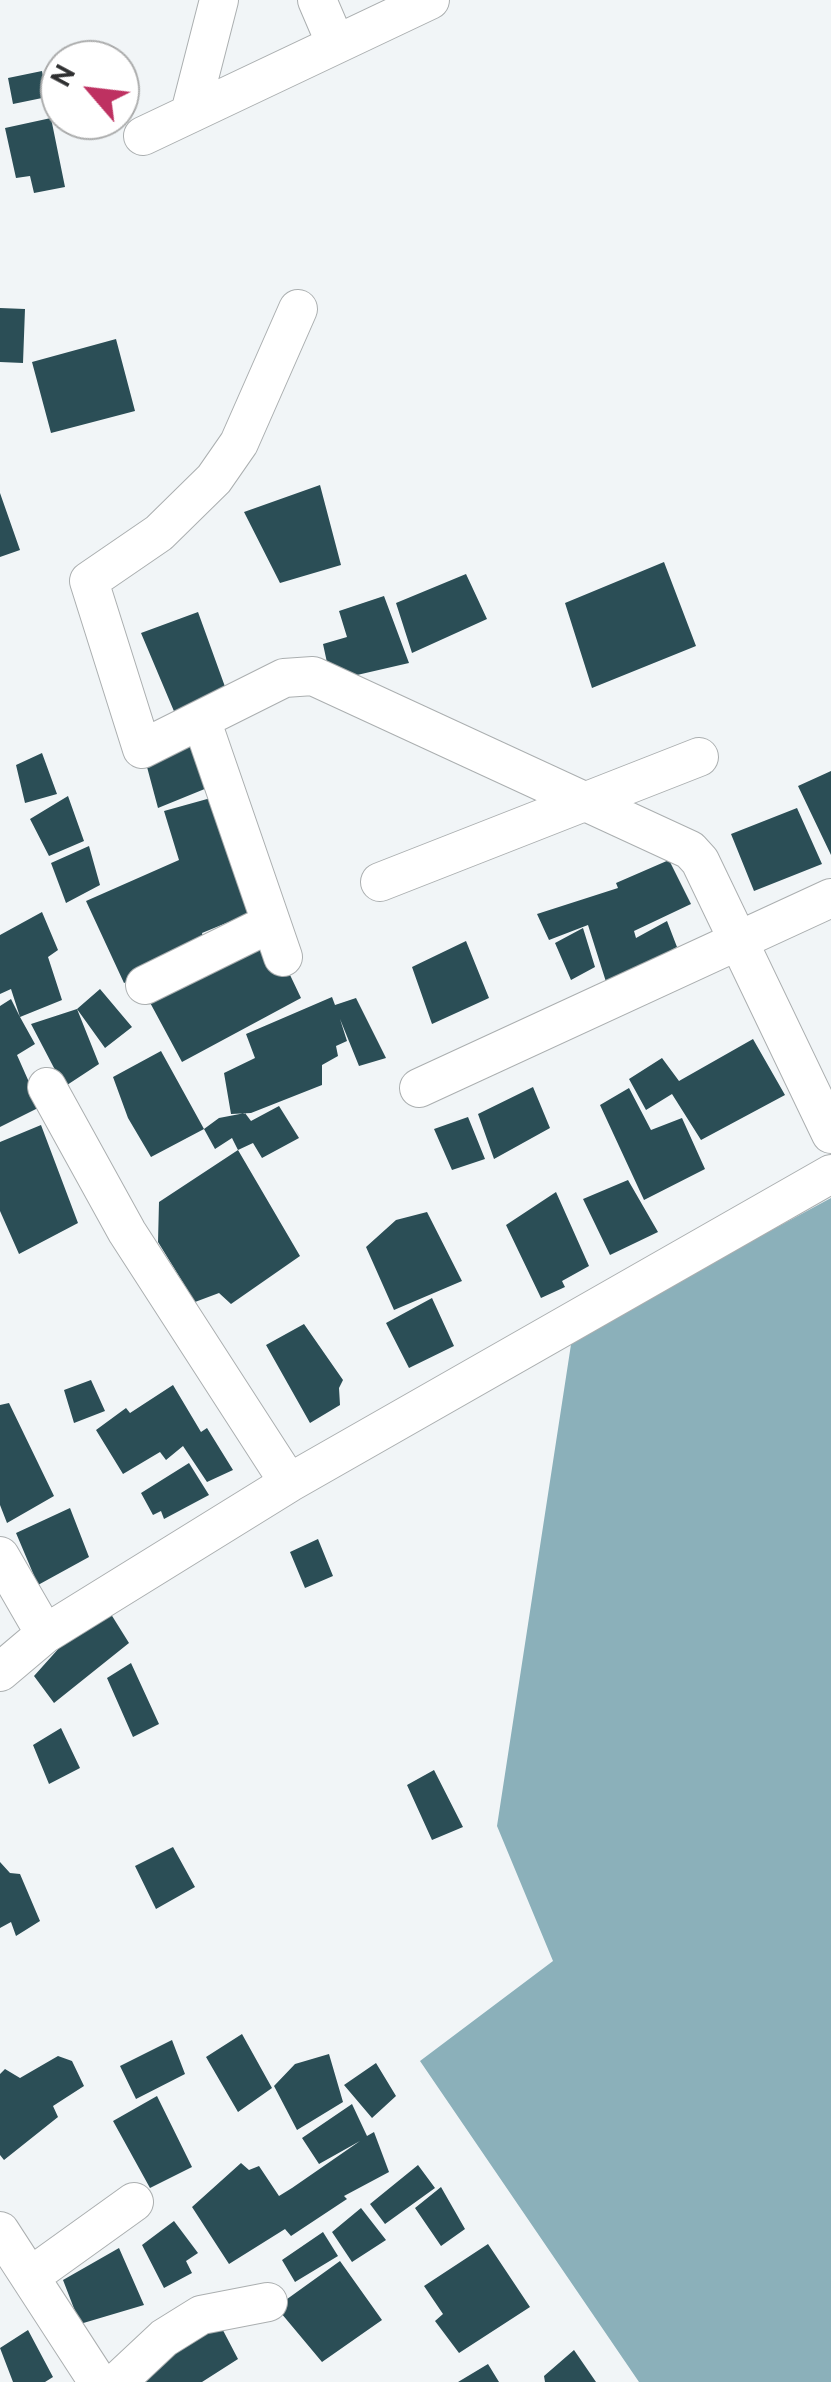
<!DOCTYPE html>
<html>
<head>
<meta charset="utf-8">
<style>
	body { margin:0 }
	#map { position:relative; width:831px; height:2382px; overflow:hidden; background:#f1f5f7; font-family:Overpass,sans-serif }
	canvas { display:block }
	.north { position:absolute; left:40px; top:40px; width:100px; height:100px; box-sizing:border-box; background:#fff; border:2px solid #abacac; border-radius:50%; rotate:298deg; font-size:28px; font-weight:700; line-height:40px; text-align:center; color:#2e2f30 }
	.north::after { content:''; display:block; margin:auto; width:35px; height:45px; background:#be3161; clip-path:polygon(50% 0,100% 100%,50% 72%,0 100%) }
</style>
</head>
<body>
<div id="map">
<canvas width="831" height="2382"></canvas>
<div class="north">N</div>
</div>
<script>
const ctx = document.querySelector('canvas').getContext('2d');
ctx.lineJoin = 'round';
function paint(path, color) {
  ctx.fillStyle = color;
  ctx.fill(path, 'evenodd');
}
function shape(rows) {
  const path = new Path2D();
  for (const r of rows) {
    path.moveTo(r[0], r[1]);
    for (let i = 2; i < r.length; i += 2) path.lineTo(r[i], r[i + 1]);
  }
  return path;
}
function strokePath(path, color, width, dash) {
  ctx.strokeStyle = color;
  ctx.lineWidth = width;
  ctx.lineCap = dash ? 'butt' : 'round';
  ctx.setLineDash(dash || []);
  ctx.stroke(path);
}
paint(shape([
	[831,1198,831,2382,639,2382,420,2061,553,1961,497,1826,572,1338]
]), '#8bb0ba');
paint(shape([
	[42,71,47,97,13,104,8,78],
	[51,118,65,187,34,193,30,176,16,178,5,128],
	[0,308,25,309,23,363,0,362],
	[116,339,135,411,51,433,32,362],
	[320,485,341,565,280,583,244,512],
	[0,493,20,550,0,557],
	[664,562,696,646,592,688,565,603],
	[466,574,487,619,412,653,396,603],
	[384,596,409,663,331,681,323,644,347,637,339,611],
	[198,612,228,695,176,716,141,633],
	[193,732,212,786,158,808,143,752],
	[42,753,57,794,25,803,16,765],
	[831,771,831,855,798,786],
	[68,796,84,841,49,856,30,819],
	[218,796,253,912,202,933,206,948,124,983,86,901,179,860,164,811],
	[797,808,822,864,754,891,731,834],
	[89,846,100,885,66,903,51,863],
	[669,860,691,904,634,931,636,938,667,921,677,947,607,985,588,925,549,940,537,914,618,888,616,883],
	[42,912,58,950,48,957,62,1000,20,1017,35,1044,17,1055,40,1107,0,1127,0,1006,11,999,20,1017,11,989,0,994,0,935],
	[583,928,595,967,571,980,555,943],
	[271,935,301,998,182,1062,147,997],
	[466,941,489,998,432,1024,412,967],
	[100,989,132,1027,105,1048,77,1009,99,1064,64,1087,31,1024,77,1009],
	[332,997,335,1005,356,998,386,1058,359,1066,340,1019,347,1041,336,1046,338,1056,322,1065,322,1085,251,1113,231,1114,224,1073,255,1058,246,1034],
	[753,1039,785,1095,701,1140,672,1094,646,1110,629,1079,662,1058,679,1081],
	[161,1051,204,1129,151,1157,128,1118,113,1077],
	[533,1087,550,1128,494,1159,478,1114],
	[629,1088,651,1130,682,1118,705,1169,644,1200,600,1105],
	[279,1106,299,1138,262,1158,253,1143,238,1150,232,1138,215,1149,204,1129,219,1118,245,1113,251,1121],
	[468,1117,485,1159,452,1170,434,1129],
	[41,1125,78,1223,19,1254,0,1211,0,1142],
	[238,1150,300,1256,231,1304,219,1293,195,1302,158,1242,159,1202],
	[628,1180,658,1232,610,1255,583,1199],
	[556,1192,589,1266,562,1281,565,1287,541,1298,506,1225],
	[427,1212,462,1281,394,1310,366,1247,396,1220],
	[432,1298,454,1346,409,1368,386,1323],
	[304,1324,343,1380,339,1388,340,1405,310,1423,266,1345],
	[91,1380,105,1411,74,1423,64,1390],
	[173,1385,201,1432,207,1428,233,1470,207,1482,183,1446,166,1460,160,1452,123,1474,96,1430,126,1408,130,1413],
	[9,1403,54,1496,7,1523,0,1505,0,1405],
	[189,1463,209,1495,164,1519,161,1511,153,1515,141,1493],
	[70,1508,89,1557,38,1585,16,1533],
	[318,1539,333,1576,305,1588,290,1552],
	[109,1611,129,1643,54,1703,34,1676,77,1628],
	[131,1663,159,1724,133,1737,107,1678],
	[61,1728,80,1768,49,1784,33,1745],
	[434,1770,463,1827,432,1840,407,1785],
	[173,1847,195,1887,156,1909,135,1866],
	[0,1862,10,1873,20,1874,40,1921,16,1936,11,1922,0,1928],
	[242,2034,272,2088,238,2112,206,2057],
	[172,2040,185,2074,136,2099,120,2066],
	[329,2054,343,2102,297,2130,274,2086,295,2064],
	[58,2056,72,2061,84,2086,53,2106,58,2117,4,2160,0,2155,0,2074,5,2069,20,2078],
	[376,2063,396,2096,372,2118,344,2085],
	[157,2096,192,2167,150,2188,113,2121],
	[352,2104,367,2136,374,2132,389,2172,344,2196,347,2199,291,2236,285,2229,229,2264,192,2207,241,2163,249,2170,259,2166,279,2196,292,2188,360,2141,319,2164,302,2138],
	[418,2165,435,2188,385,2224,370,2204],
	[441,2187,465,2229,441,2246,415,2208],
	[361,2208,386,2240,352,2262,332,2232],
	[174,2221,198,2253,186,2261,192,2273,164,2288,142,2245],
	[323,2232,338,2256,295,2282,282,2260],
	[488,2244,530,2307,459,2353,435,2321,443,2314,424,2286],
	[119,2248,144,2305,80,2324,63,2280],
	[340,2261,382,2320,322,2362,276,2307],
	[215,2315,238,2359,202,2382,141,2382],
	[28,2330,53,2377,45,2382,13,2382,0,2348],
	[574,2350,596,2382,545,2382,544,2376],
	[488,2364,499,2382,458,2382]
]), '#2b4e56');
const minor = shape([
	[317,0,335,42],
	[190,113,219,0],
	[143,136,430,0],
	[298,309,239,443,214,479,159,533,89,581,142,749,284,678,313,676,690,850,700,861,831,1134],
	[202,722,283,957],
	[380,882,699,757],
	[145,985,271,923],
	[47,1087,127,1232,289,1483],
	[419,1088,831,898],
	[0,1556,45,1634],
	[0,1672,45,1634,289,1483,831,1174],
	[0,2231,98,2382],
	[31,2276,134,2202],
	[117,2382,164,2338,201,2315,268,2302]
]);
strokePath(minor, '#abafb0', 40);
strokePath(minor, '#fff', 38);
</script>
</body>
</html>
